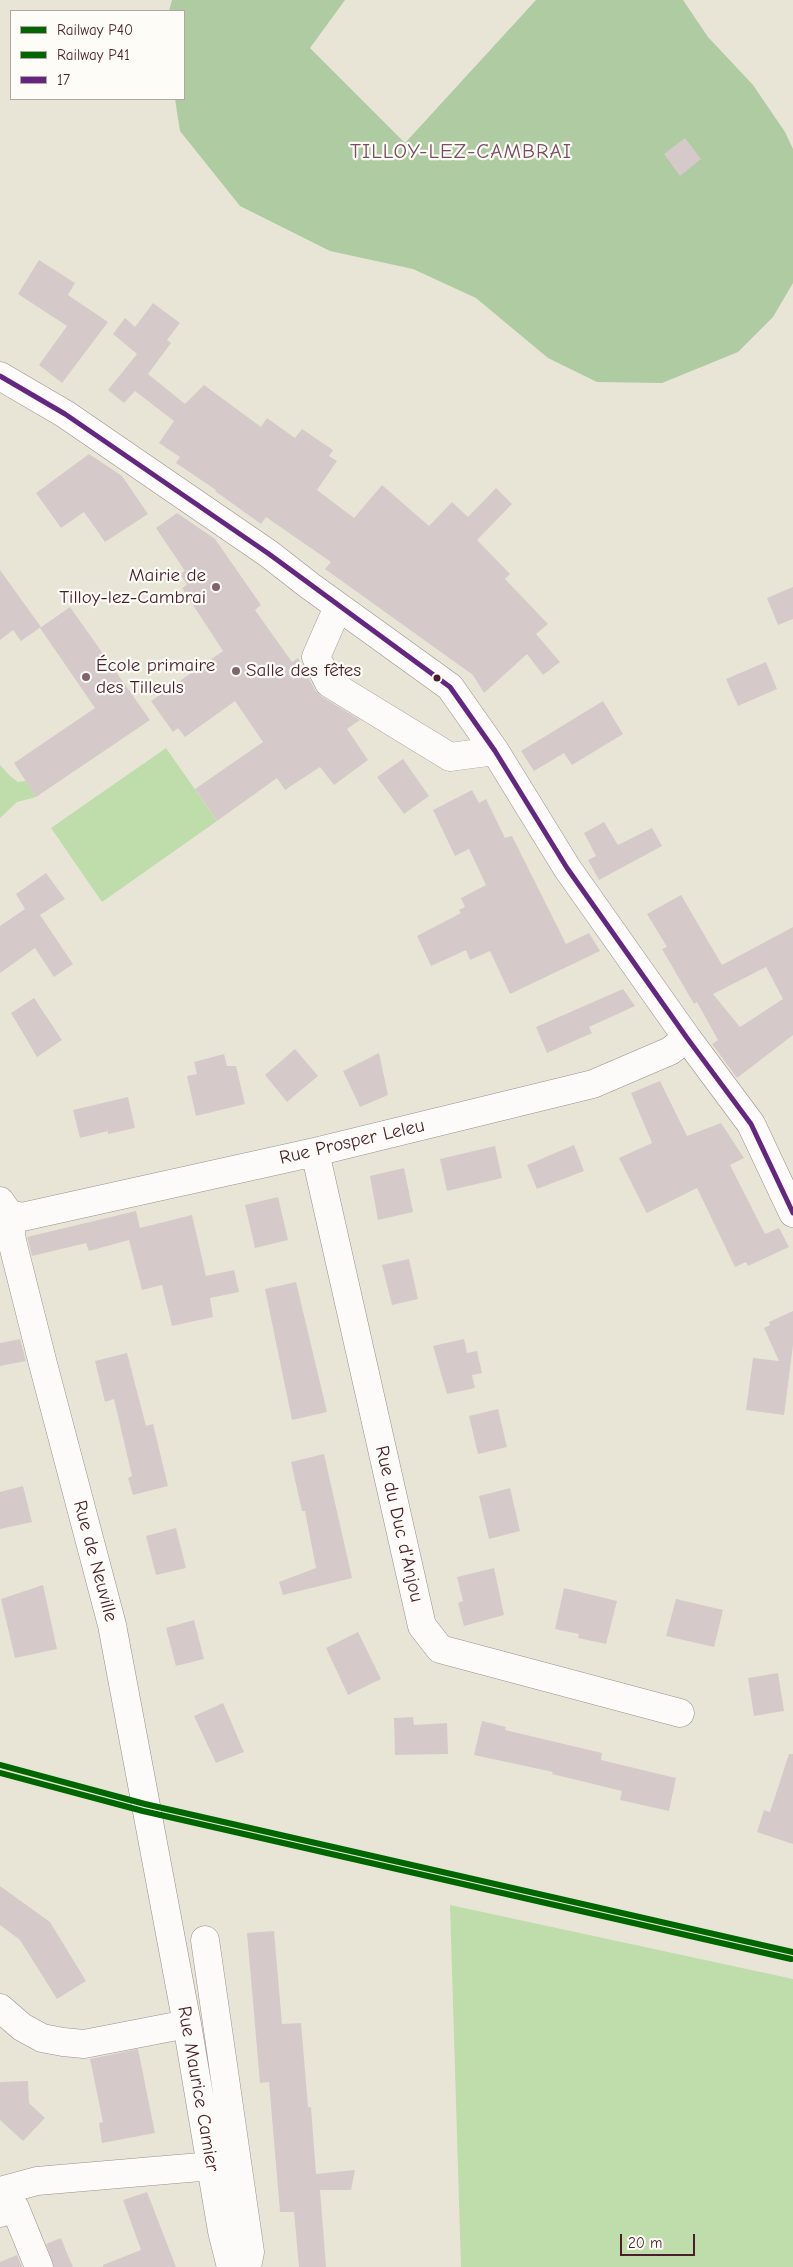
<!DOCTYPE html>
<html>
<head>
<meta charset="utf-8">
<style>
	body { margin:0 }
	#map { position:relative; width:793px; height:2267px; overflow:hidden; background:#e8e5d7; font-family:"Comic Neue",sans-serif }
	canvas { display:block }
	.legend { position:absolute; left:10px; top:10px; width:175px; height:90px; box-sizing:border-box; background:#fdfcf7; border:1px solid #b5a4a5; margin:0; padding:6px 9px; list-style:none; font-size:15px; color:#4a1f2b }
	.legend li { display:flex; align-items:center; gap:10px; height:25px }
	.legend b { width:25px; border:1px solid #b5a4a5 }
	.scale { position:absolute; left:620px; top:2234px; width:75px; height:22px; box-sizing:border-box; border:2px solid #4a1f2b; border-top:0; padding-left:6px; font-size:15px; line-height:18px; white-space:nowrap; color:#4a1f2b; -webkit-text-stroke:4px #fdfcf7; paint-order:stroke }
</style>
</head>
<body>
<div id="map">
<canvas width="793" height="2267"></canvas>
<ul class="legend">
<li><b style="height:6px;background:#060"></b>Railway P40</li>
<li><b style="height:6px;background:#060"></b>Railway P41</li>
<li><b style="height:6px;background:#642680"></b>17</li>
</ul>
<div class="scale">20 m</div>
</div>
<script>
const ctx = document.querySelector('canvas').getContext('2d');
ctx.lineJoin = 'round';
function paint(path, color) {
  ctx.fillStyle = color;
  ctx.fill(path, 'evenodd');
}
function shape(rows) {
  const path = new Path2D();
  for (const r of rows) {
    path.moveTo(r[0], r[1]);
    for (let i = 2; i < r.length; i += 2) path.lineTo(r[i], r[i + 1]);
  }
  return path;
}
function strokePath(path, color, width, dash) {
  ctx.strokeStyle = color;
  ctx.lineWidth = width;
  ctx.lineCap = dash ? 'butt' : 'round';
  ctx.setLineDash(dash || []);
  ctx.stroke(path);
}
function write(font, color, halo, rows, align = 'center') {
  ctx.font = font + ' "Comic Neue",sans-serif';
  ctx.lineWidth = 4.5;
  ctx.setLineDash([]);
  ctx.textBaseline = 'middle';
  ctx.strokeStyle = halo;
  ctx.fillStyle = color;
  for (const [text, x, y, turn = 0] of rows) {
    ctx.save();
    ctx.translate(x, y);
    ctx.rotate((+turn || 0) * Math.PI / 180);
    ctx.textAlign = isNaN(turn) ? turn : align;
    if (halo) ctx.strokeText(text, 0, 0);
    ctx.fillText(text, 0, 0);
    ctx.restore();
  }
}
paint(shape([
	[166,748,217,821,102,902,51,828],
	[0,765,10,776,18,782,26,781,36,797,17,802,0,818],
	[450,1905,793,1979,793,2267,461,2267]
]), '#bfdcab');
paint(shape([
	[172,0,345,0,310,48,405,143,536,0,683,0,708,37,753,85,785,132,793,149,793,283,773,317,738,352,662,383,597,382,548,358,476,298,413,269,330,251,240,206,180,131,175,99,184,99,184,11,169,11]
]), '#aecba1');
paint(shape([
	[685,138,701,159,680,176,664,154],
	[39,260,75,283,68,295,108,322,62,383,39,365,67,326,18,294],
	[153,303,180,323,167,340,171,343,148,374,185,404,204,385,261,427,267,418,295,438,302,429,333,450,329,456,337,461,317,490,354,518,382,485,429,526,452,502,468,517,496,488,512,504,477,540,510,574,505,579,548,624,536,634,560,662,543,675,527,654,484,693,473,675,325,569,331,562,266,517,261,524,215,491,216,490,176,463,180,457,159,443,174,421,135,391,124,403,108,390,137,354,113,334,125,318,135,327],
	[89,454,122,476,148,514,105,542,84,512,61,528,36,493],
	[177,513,215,539,261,605,255,610,292,662,298,658,315,690,321,696,360,720,347,729,368,760,334,785,320,767,285,790,277,778,217,821,195,789,263,742,235,701,185,737,178,728,173,732,151,701,223,651,182,588,187,585,180,574,185,571,156,528],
	[0,570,41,627,21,641,13,630,0,640],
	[793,587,793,619,778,625,767,598],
	[70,607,150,720,36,797,14,763,95,708,40,628],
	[766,662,777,689,738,706,726,679],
	[603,701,623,734,572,765,564,753,534,771,521,751],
	[403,759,429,796,404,814,377,777],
	[472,790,479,803,486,799,505,838,512,836,566,944,589,933,600,951,510,994,490,951,470,960,466,950,431,966,417,936,461,913,459,910,465,907,461,898,486,885,469,849,455,856,433,810],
	[604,822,618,845,652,828,662,846,599,880,588,860,596,856,584,833],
	[46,873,65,899,40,915,73,964,54,977,35,948,0,973,0,926,25,909,16,894],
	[681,895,722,965,793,927,793,1035,737,1078,712,1044,718,1040,697,1002,694,1004,662,949,667,947,647,914],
	[766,967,783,999,740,1027,713,994],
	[623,989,635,1006,589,1027,592,1033,547,1053,536,1027],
	[34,998,62,1040,37,1057,11,1013],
	[295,1049,318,1076,287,1102,265,1075],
	[379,1053,388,1095,360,1107,343,1071],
	[224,1054,227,1066,236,1066,245,1104,196,1116,187,1076,197,1074,194,1062],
	[660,1081,687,1136,721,1123,744,1158,730,1165,765,1234,779,1228,789,1247,748,1266,746,1262,735,1267,697,1188,647,1213,646,1212,619,1158,652,1143,631,1093],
	[128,1097,135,1128,108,1134,108,1131,80,1138,73,1110],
	[574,1145,584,1171,537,1189,527,1165],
	[495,1146,502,1178,447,1191,440,1159],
	[404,1168,413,1212,378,1220,370,1176],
	[278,1197,288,1240,255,1248,245,1205],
	[136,1211,140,1228,192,1215,206,1276,234,1270,239,1292,210,1298,213,1317,172,1326,162,1285,142,1290,129,1240,89,1251,86,1243,32,1256,27,1237],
	[409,1259,418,1299,392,1305,382,1265],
	[296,1282,327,1412,292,1420,265,1289],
	[793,1311,793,1345,784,1415,746,1410,753,1358,779,1361,764,1328,770,1325,769,1322],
	[20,1339,26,1361,0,1366,0,1343],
	[464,1339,467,1353,477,1351,482,1373,472,1375,475,1388,447,1394,433,1346],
	[127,1353,146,1426,153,1424,168,1486,133,1495,128,1478,132,1476,114,1399,105,1402,95,1361],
	[498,1409,507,1447,478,1454,469,1416],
	[324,1454,352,1578,283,1595,279,1582,316,1568,305,1511,302,1511,291,1462],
	[23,1486,32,1522,0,1529,0,1492],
	[510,1488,520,1531,489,1539,479,1496],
	[176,1528,186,1568,156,1575,146,1536],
	[494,1568,504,1615,464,1626,458,1603,463,1601,457,1577],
	[43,1585,57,1649,15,1658,1,1599],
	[564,1588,617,1601,606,1644,578,1638,579,1634,555,1629],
	[676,1599,723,1610,714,1647,666,1636],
	[194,1620,204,1659,176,1666,166,1628],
	[358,1632,381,1679,348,1695,326,1648],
	[778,1673,784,1711,754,1716,748,1678],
	[223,1703,244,1752,216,1763,194,1716],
	[413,1717,414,1725,447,1723,448,1754,395,1755,394,1718],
	[482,1721,506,1727,505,1730,602,1753,601,1760,676,1778,669,1811,620,1800,622,1791,552,1774,553,1772,474,1755],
	[789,1754,793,1754,793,1844,757,1832,764,1810,770,1812],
	[0,1886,50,1922,86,1981,57,1999,20,1940,0,1925],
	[274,1931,282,2024,301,2023,308,2107,311,2107,316,2174,355,2170,351,2190,320,2190,326,2267,299,2267,294,2212,280,2212,269,2082,260,2083,247,1933],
	[138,2049,155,2133,102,2143,99,2123,103,2122,90,2059],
	[28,2081,29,2103,45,2118,23,2141,0,2120,0,2082],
	[147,2192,176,2267,103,2267,103,2265,141,2250,123,2200],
	[61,2238,66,2251,73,2267,54,2267,46,2244],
	[17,2255,22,2267,0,2267,0,2262]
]), '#d5cac9');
const minor = shape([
	[0,376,65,414,269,554,310,586,450,687,495,751,567,868,687,1038,751,1124,793,1213],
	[338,607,316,657,329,683,450,757,495,751],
	[315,1152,422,1626,440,1649,680,1713],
	[0,1201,9,1214,12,1241,43,1364,112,1625,187,2024,222,2231,231,2267],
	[9,1214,22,1217,315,1152,593,1084,670,1051,687,1038],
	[205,1940,250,2252,247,2267],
	[0,2008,22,2027,42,2038,63,2042,84,2044,187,2024],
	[0,2191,37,2181,212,2166],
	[0,2213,15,2208,39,2267]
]);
strokePath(minor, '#988f8b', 29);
strokePath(minor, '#fcfbf9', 28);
strokePath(shape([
	[0,376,65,414,269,554,450,687,495,751,567,868,687,1038,751,1124,793,1213]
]), '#642680', 5);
strokePath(shape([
	[0,1765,145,1804,793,1952]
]), '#060', 6);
strokePath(shape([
	[0,1773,143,1811,791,1959]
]), '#060', 6);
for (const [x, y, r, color] of [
	[216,587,5,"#816467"],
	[236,671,5,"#816467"],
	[86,677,5,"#816467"],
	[437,678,4.5,"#4a1f2b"]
]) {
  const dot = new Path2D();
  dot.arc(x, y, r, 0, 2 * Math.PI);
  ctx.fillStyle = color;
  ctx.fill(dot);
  strokePath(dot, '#fdfcf7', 2);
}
write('19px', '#4a1f2b', '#fdfcf7', [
	["Mairie de",206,576,"right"],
	["Tilloy-lez-Cambrai",206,598,"right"],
	["École primaire",96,666],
	["des Tilleuls",96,688],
	["Salle des fêtes",246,671]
], 'left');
write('19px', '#4a1f2b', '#fdfcf7', [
	["Rue Prosper Leleu",352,1142,-13],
	["Rue du Duc d'Anjou",399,1524,77],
	["Rue de Neuville",95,1561,75],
	["Rue Maurice Camier",198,2089,80]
]);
ctx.letterSpacing = '1px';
write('21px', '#7b4d60', '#fdfcf7', [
	["TILLOY-LEZ-CAMBRAI",461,152]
]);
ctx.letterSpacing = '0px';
</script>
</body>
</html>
